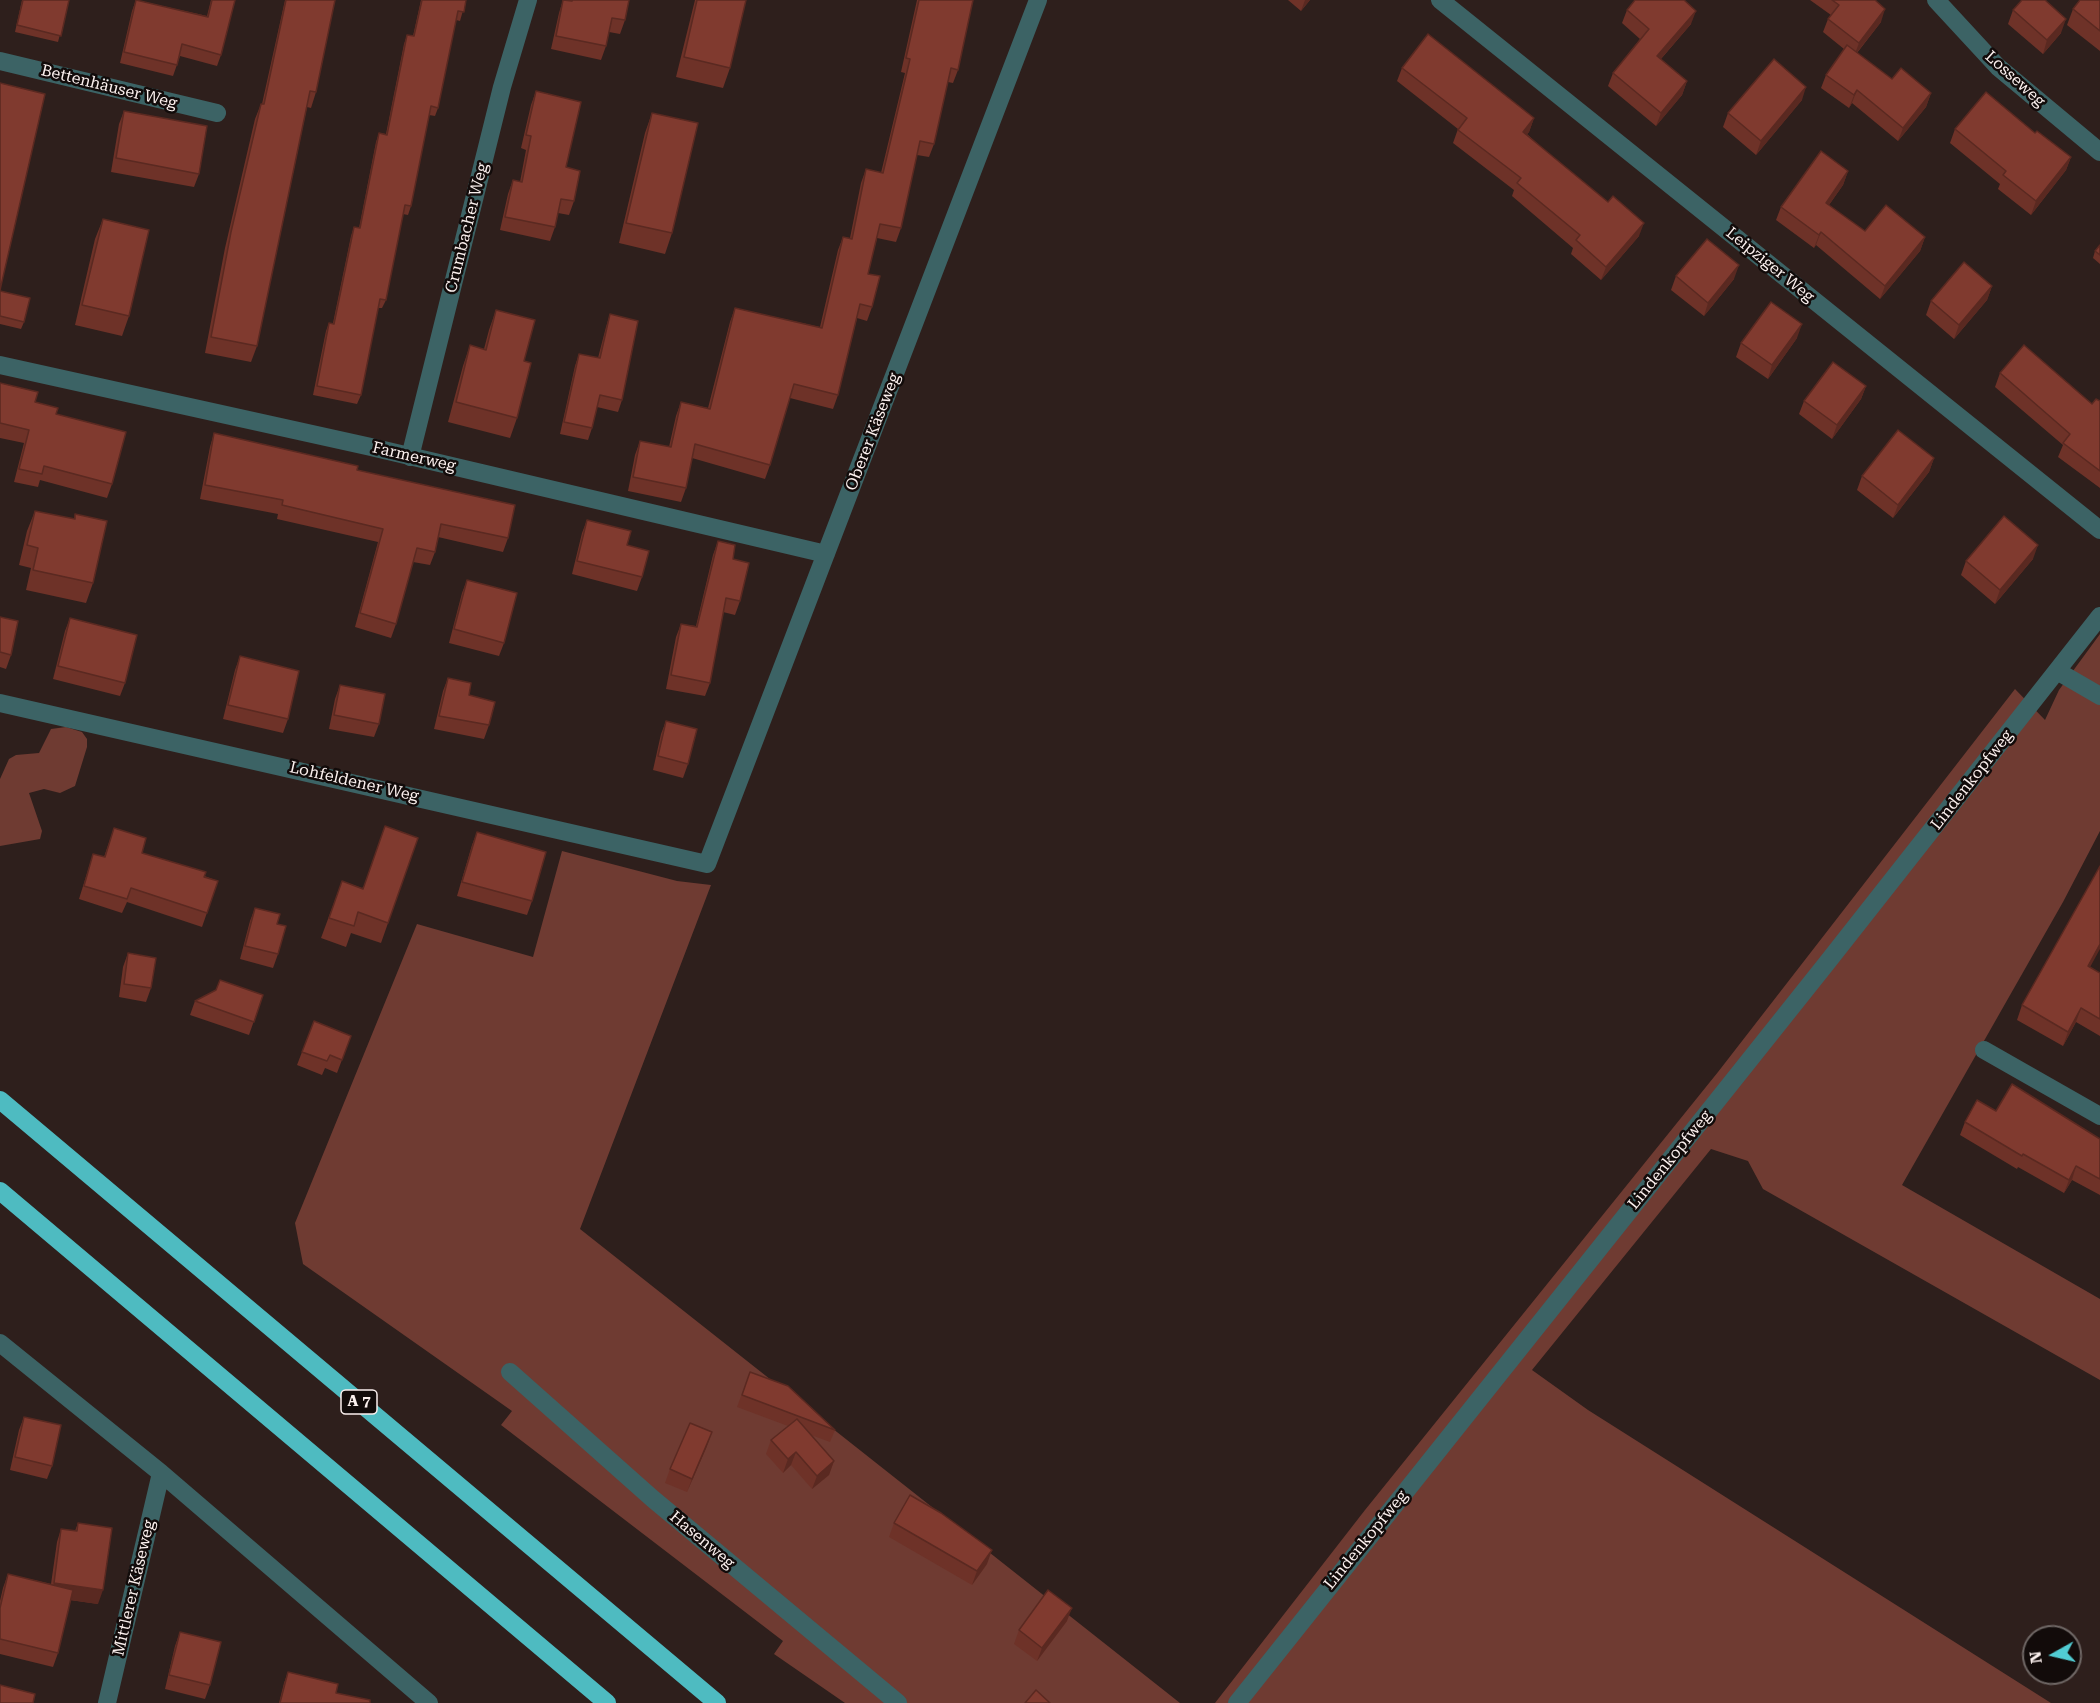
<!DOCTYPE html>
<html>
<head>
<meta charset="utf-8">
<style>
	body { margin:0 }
	#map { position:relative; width:2100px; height:1703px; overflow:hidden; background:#2e1f1c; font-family:"Roboto Serif",serif }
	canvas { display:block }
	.north { position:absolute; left:2022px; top:1625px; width:60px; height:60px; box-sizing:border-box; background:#120b0a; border:2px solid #6f6765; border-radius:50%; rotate:262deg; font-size:16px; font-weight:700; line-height:24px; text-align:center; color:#fbf0ee }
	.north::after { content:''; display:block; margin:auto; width:21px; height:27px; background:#51ccd3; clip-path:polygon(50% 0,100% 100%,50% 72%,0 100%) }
</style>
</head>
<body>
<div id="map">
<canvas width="2100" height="1703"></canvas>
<div class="north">N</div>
</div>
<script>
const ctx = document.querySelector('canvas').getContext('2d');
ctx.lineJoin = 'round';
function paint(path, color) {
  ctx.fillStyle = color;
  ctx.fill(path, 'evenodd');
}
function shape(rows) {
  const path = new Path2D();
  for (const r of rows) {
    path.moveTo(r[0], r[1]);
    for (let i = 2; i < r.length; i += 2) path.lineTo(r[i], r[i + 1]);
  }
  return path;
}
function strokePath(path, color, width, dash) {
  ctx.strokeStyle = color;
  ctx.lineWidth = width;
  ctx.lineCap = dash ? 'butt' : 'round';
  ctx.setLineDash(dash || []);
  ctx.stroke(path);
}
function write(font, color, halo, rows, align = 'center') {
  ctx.font = font + ' "Roboto Serif",serif';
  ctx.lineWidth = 5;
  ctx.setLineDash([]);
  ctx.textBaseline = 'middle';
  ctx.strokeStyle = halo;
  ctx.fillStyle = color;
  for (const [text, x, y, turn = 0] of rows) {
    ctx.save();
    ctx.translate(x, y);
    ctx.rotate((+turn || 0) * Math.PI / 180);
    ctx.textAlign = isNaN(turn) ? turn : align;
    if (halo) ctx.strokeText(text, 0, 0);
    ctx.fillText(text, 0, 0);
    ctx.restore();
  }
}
paint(shape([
	[2100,634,2100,831,2063,902,1902,1185,2100,1299,2100,1380,1763,1189,1748,1161,1711,1149,1532,1370,1588,1410,2051,1703,1215,1703,1365,1510,1718,1072,2015,689,2045,720,2059,690],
	[66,727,82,732,87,739,87,747,75,786,60,793,44,789,29,793,42,831,40,839,0,846,0,779,9,759,16,755,39,753,51,729],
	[562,851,677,881,711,885,580,1229,1180,1703,845,1703,774,1654,783,1641,501,1425,512,1411,303,1264,295,1223,417,924,533,957]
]), '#6f3b32');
strokePath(shape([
	[1440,0,2100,530],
	[1936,0,1998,67,2100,152],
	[0,61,217,113],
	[0,365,371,447,826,554],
	[410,457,502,87,528,0],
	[2057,671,2100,696],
	[0,703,707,864,1038,0],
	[1984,1050,2100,1116],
	[0,1343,161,1473,429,1703],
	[510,1372,653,1499,898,1703],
	[107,1703,161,1473],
	[1237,1703,1826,964,2100,616]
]), '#3c6365', 18);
strokePath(shape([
	[0,1100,717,1703],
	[0,1191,607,1703]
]), '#4ebbc1', 18);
paint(shape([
	[22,0,69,0,58,42,15,32],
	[136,0,207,16,211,0,235,0,221,55,217,66,180,56,173,76,120,63,132,11],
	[285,0,335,0,316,92,311,108,307,107,257,346,251,362,205,353,225,248,255,119,261,104,262,104],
	[421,0,466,0,460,21,456,20,438,108,435,116,429,115,411,206,408,215,403,214,386,300,382,308,378,308,361,395,357,404,313,395,326,331,329,323,333,323,351,236,354,227,359,228,376,142,379,133,386,134,404,44,407,35,413,36],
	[563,0,629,0,625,20,620,34,609,32,606,46,601,60,551,49,559,13],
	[695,0,746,0,730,68,723,88,676,77],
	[917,0,973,0,958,70,953,83,948,82,934,144,929,157,917,155,901,228,896,242,877,238,868,274,872,307,867,321,857,318,838,395,833,409,790,398,770,465,765,479,692,458,686,488,681,502,628,491,635,455,640,441,669,447,676,416,681,402,708,408,730,322,735,308,820,327,838,250,843,237,850,238,861,183,866,169,881,173,905,73,901,72],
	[1288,0,1310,0,1301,11],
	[1810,0,1875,0,1881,22,1857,53,1892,79,1931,93,1926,107,1898,141,1852,103,1849,108,1821,88,1826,75,1844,49,1823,32,1828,19,1831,15],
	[2100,0,2100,51,2067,25,2073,9],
	[1627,10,1691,24,1661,59,1687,81,1682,95,1656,126,1608,86,1613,73,1640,39,1622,23],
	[2013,10,2061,33,2043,54,2008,24],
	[1402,68,1534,118,1529,132,1527,134,1639,236,1601,280,1571,254,1573,248,1512,196,1514,190,1453,143,1458,129,1397,81],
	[536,91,566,167,574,201,569,215,558,213,555,227,550,241,500,230,508,194,513,180,520,182,526,150,521,148,531,105],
	[1802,100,1756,155,1723,127,1728,113],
	[124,111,199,174,194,187,111,172,119,124],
	[652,113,672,233,665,254,619,243,645,133],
	[1955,129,2071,157,2066,170,2031,215,1998,189,2000,184,1950,143],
	[1848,171,1843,185,1829,205,1865,231,1925,237,1920,251,1880,299,1816,245,1814,248,1776,220,1781,207],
	[103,219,129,316,122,336,75,325,95,239],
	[2100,245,2100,264,2093,258,2095,251],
	[1676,276,1734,279,1704,316,1671,290],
	[1992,286,1987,300,1954,339,1926,315,1931,301],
	[0,291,24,322,21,329,0,324],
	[496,310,524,361,517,418,510,438,448,422,463,366,470,345,484,349,489,330],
	[610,314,622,400,618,412,597,407,592,428,588,440,560,434,575,366,579,354,598,358,606,327],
	[1797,338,1768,379,1736,357,1741,343],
	[2000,373,2092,404,2100,401,2100,488,2058,457,2063,445,1995,387],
	[0,383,56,414,112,484,107,498,40,480,38,487,14,482,24,443,0,438],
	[1866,386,1861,399,1832,439,1799,414,1804,401],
	[214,433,357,470,508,538,503,552,438,537,435,552,430,565,413,562,396,624,391,638,355,627,378,542,277,519,278,514,200,499,210,447],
	[1934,458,1929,472,1893,518,1857,490,1862,476],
	[35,511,74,519,75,514,93,583,86,603,26,590,31,568,19,565,27,531],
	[587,520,627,545,642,577,637,591,572,574,582,533],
	[718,541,733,559,740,601,735,615,723,612,710,683,705,696,666,689,676,637,681,624,696,626,713,555],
	[2033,559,1995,604,1961,575,1966,561],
	[467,580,504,643,499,656,449,643,462,593],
	[0,617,11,655,6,669,0,667],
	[70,618,125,683,120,696,53,679,65,631],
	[240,656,288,719,283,733,223,719,235,670],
	[448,678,469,695,489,725,484,739,434,729,443,691],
	[340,685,379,724,374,737,329,729,335,699],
	[666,721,688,764,683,778,653,770,661,734],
	[114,828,142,853,218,881,202,927,127,902,122,913,79,899,93,854,104,857],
	[477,832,532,901,527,915,457,896,472,845],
	[418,838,381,943,351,933,346,947,321,938,342,881,362,888],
	[255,908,277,924,278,954,273,968,240,959,250,921],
	[128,953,151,988,146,1002,119,997,123,967],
	[2090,967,2100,973,2100,1036,2076,1022,2063,1046,2017,1020,2022,1005],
	[216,990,263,995,249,1035,190,1015,195,1001],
	[351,1036,337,1073,325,1068,322,1075,297,1065,302,1052],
	[1996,1111,2100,1139,2100,1195,2072,1180,2064,1193,2018,1167,2017,1169,1960,1135,1965,1122],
	[750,1372,835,1430,830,1442,811,1435,834,1461,829,1475,812,1489,791,1465,783,1473,766,1454,771,1440,788,1426,737,1407],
	[24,1417,52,1466,47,1479,10,1470,19,1430],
	[707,1446,687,1492,665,1483,670,1469],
	[78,1523,98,1604,70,1600,58,1653,53,1667,0,1654,0,1601,3,1588,8,1574,51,1584,57,1542,61,1529,75,1531],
	[894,1523,987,1564,972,1585,889,1537],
	[1067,1621,1037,1661,1014,1644,1019,1630],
	[180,1632,210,1685,205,1699,165,1689,175,1646],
	[288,1672,336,1693,370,1703,279,1703,284,1683]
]), '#6e3228');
paint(shape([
	[1305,0,1310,0,1301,11],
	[1885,9,1881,22,1854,56,1859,43],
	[1696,11,1691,24,1652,69,1657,56],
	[2066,19,2061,33,2043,54,2047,40],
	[1687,81,1682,95,1656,126,1661,113],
	[1806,87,1802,100,1756,155,1761,141],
	[1857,90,1852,103,1849,108,1854,95],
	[1931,93,1926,107,1898,141,1903,128],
	[1534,118,1529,132,1518,145,1523,132],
	[2071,157,2066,170,2031,215,2036,201],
	[1848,171,1843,185,1821,216,1826,203],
	[1644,223,1639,236,1601,280,1606,267],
	[1821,232,1816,245,1814,248,1819,235],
	[1925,237,1920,251,1880,299,1885,286],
	[1739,265,1734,279,1704,316,1708,303],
	[1992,286,1987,300,1954,339,1959,325],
	[1802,324,1797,338,1768,379,1772,365],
	[1866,386,1861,399,1832,439,1837,425],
	[1934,458,1929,472,1893,518,1898,505],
	[2038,545,2033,559,1995,604,2000,590],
	[2100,944,2100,949,2083,980,2088,966],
	[2081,1008,2076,1022,2063,1046,2068,1032],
	[2076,1166,2072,1180,2064,1193,2069,1180],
	[712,1432,707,1446,687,1492,692,1479],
	[796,1452,791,1465,783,1473,788,1459],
	[834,1461,829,1475,812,1489,817,1476],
	[992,1550,987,1564,972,1585,977,1571],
	[54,1583,103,1590,98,1604,49,1597],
	[1072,1608,1067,1621,1037,1661,1042,1648]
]), '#5a2921');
const building = shape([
	[23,0,69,0,61,36,17,25,23,0],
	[136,0,208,17,212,0,235,0,221,55,182,44,177,65,124,52,136,0],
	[286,0,335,0,316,92,310,91,257,346,211,337,231,232,261,104,264,104,286,0],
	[422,0,466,0,464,12,458,11,438,108,431,106,411,206,405,205,386,300,380,299,361,395,317,386,329,323,334,324,354,227,360,228,379,133,387,135,407,35,414,36,422,0],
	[563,0,572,1,573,0,629,0,625,20,612,18,606,46,556,36,563,0],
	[697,0,746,0,730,68,684,57,697,0],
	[919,0,973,0,958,70,951,68,934,144,920,141,901,228,880,224,868,274,880,276,872,307,860,304,838,395,794,384,770,465,695,444,686,488,633,477,640,441,671,447,681,402,710,409,735,308,822,328,843,237,852,239,866,169,883,173,910,59,906,58,919,0],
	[1635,0,1684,0,1696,11,1657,56,1687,81,1661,113,1613,73,1649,29,1627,10,1635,0],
	[1832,0,1875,0,1885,9,1859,43,1828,19,1839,5,1832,0],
	[2022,0,2045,0,2066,19,2047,40,2013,10,2022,0],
	[2080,0,2100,0,2100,31,2073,9,2080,0],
	[1428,34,1534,118,1523,132,1608,202,1613,196,1644,223,1606,267,1576,240,1580,235,1517,183,1521,178,1458,130,1467,118,1402,68,1428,34],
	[1847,45,1892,79,1901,68,1931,93,1903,128,1857,90,1854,95,1826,75,1847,45],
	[1774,59,1806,87,1761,141,1728,113,1774,59],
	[0,83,45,94,0,290,0,83],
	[536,91,581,102,566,167,580,171,574,201,561,199,555,227,505,217,513,180,522,182,531,136,526,135,536,91],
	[1986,92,2035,133,2037,131,2071,157,2036,201,2003,175,2006,171,1955,129,1986,92],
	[124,111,207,126,199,174,116,158,124,111],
	[652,113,698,123,672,233,626,223,652,113],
	[1821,151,1848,171,1826,203,1865,231,1886,205,1925,237,1885,286,1821,232,1819,235,1781,207,1821,151],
	[103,219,149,230,129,316,82,305,103,219],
	[1707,239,1739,265,1708,303,1676,276,1707,239],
	[2100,245,2100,255,2095,251,2100,245],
	[1964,262,1992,286,1959,325,1931,301,1964,262],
	[0,291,30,298,24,322,0,316,0,291],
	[1771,302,1802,324,1772,365,1741,343,1771,302],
	[496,310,535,320,524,361,531,363,517,418,456,402,470,345,486,350,496,310],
	[610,314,638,321,622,400,600,395,592,428,564,422,579,354,600,358,610,314],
	[2024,345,2092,404,2096,399,2100,401,2100,471,2063,443,2070,434,2000,373,2024,345],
	[1833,362,1866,386,1837,425,1804,401,1833,362],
	[0,383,38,392,35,402,58,408,56,414,126,432,112,484,44,466,42,474,19,469,29,430,0,423,0,383],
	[1898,430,1934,458,1898,505,1862,476,1898,430],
	[214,433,358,466,357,470,515,505,508,538,441,524,435,552,417,548,396,624,360,613,383,529,282,505,283,500,205,485,214,433],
	[35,511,75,519,75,514,107,521,93,583,33,570,38,548,27,545,35,511],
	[2004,516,2038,545,2000,590,1966,561,2004,516],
	[587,520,631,531,627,545,649,551,642,577,577,561,587,520],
	[718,541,735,545,733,559,749,563,740,601,726,598,710,683,671,675,681,624,697,627,718,541],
	[467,580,517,593,504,643,454,629,467,580],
	[0,617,18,621,11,655,0,652,0,617],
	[70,618,137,635,125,683,58,666,70,618],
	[240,656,299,671,288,719,228,705,240,656],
	[448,678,471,683,469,695,495,702,489,725,439,716,448,678],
	[340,685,385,694,379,724,334,715,340,685],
	[666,721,697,729,688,764,658,756,666,721],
	[385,826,418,838,388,923,358,912,354,926,329,918,342,881,363,889,385,826],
	[114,828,146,838,142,853,206,872,204,877,218,881,207,913,131,888,127,899,84,886,93,854,105,857,114,828],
	[477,832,546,852,532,901,462,882,477,832],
	[2100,866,2100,944,2088,966,2100,973,2100,1019,2081,1008,2068,1032,2022,1005,2100,866],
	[255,908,280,914,277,924,286,926,278,954,245,946,255,908],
	[128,953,156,958,151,988,124,984,128,953],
	[220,980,263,995,254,1022,195,1001,216,990,220,980],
	[314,1021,351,1036,342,1060,330,1055,327,1061,302,1052,314,1021],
	[2012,1084,2100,1139,2100,1179,2076,1166,2069,1180,2023,1154,2022,1156,1965,1122,1977,1100,1996,1111,2012,1084],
	[750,1372,788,1386,835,1430,742,1395,750,1372],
	[24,1417,61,1425,52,1466,15,1457,24,1417],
	[797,1419,834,1461,817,1476,796,1452,788,1459,771,1440,797,1419],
	[690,1423,712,1432,692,1479,670,1469,690,1423],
	[910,1495,941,1513,992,1550,977,1571,894,1523,910,1495],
	[78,1523,112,1528,103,1590,54,1583,61,1529,77,1531,78,1523],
	[8,1574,73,1590,58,1653,0,1639,0,1608,8,1574],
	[1048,1590,1072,1608,1042,1648,1019,1630,1048,1590],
	[180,1632,221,1642,210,1685,169,1675,180,1632],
	[288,1672,338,1684,336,1693,370,1700,370,1703,280,1703,288,1672],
	[0,1685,35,1694,33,1703,0,1703,0,1685],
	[1036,1690,1050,1703,1025,1703,1036,1690]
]);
paint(building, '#803a2f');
strokePath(building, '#5a2921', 1.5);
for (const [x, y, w] of [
	[359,1402,36]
]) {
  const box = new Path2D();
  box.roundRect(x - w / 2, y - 12, w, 24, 4.5);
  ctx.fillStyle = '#120b0a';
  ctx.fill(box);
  strokePath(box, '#fbf0ee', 1.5);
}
write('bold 15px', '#fbf0ee', null, [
	["A 7",359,1402]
]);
write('16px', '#fbf0ee', '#120b0a', [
	["Losseweg",2015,79,42],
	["Bettenhäuser Weg",109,87,14],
	["Crumbacher Weg",467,228,-76],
	["Leipziger Weg",1770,265,39],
	["Oberer Käseweg",873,432,-69],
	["Farmerweg",414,457,13],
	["Lindenkopfweg",1972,780,-52],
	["Lohfeldener Weg",354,782,13],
	["Lindenkopfweg",1670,1160,-51],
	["Hasenweg",702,1540,40],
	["Lindenkopfweg",1366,1540,-51],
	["Mittlerer Käseweg",134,1588,-77]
]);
</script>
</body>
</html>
